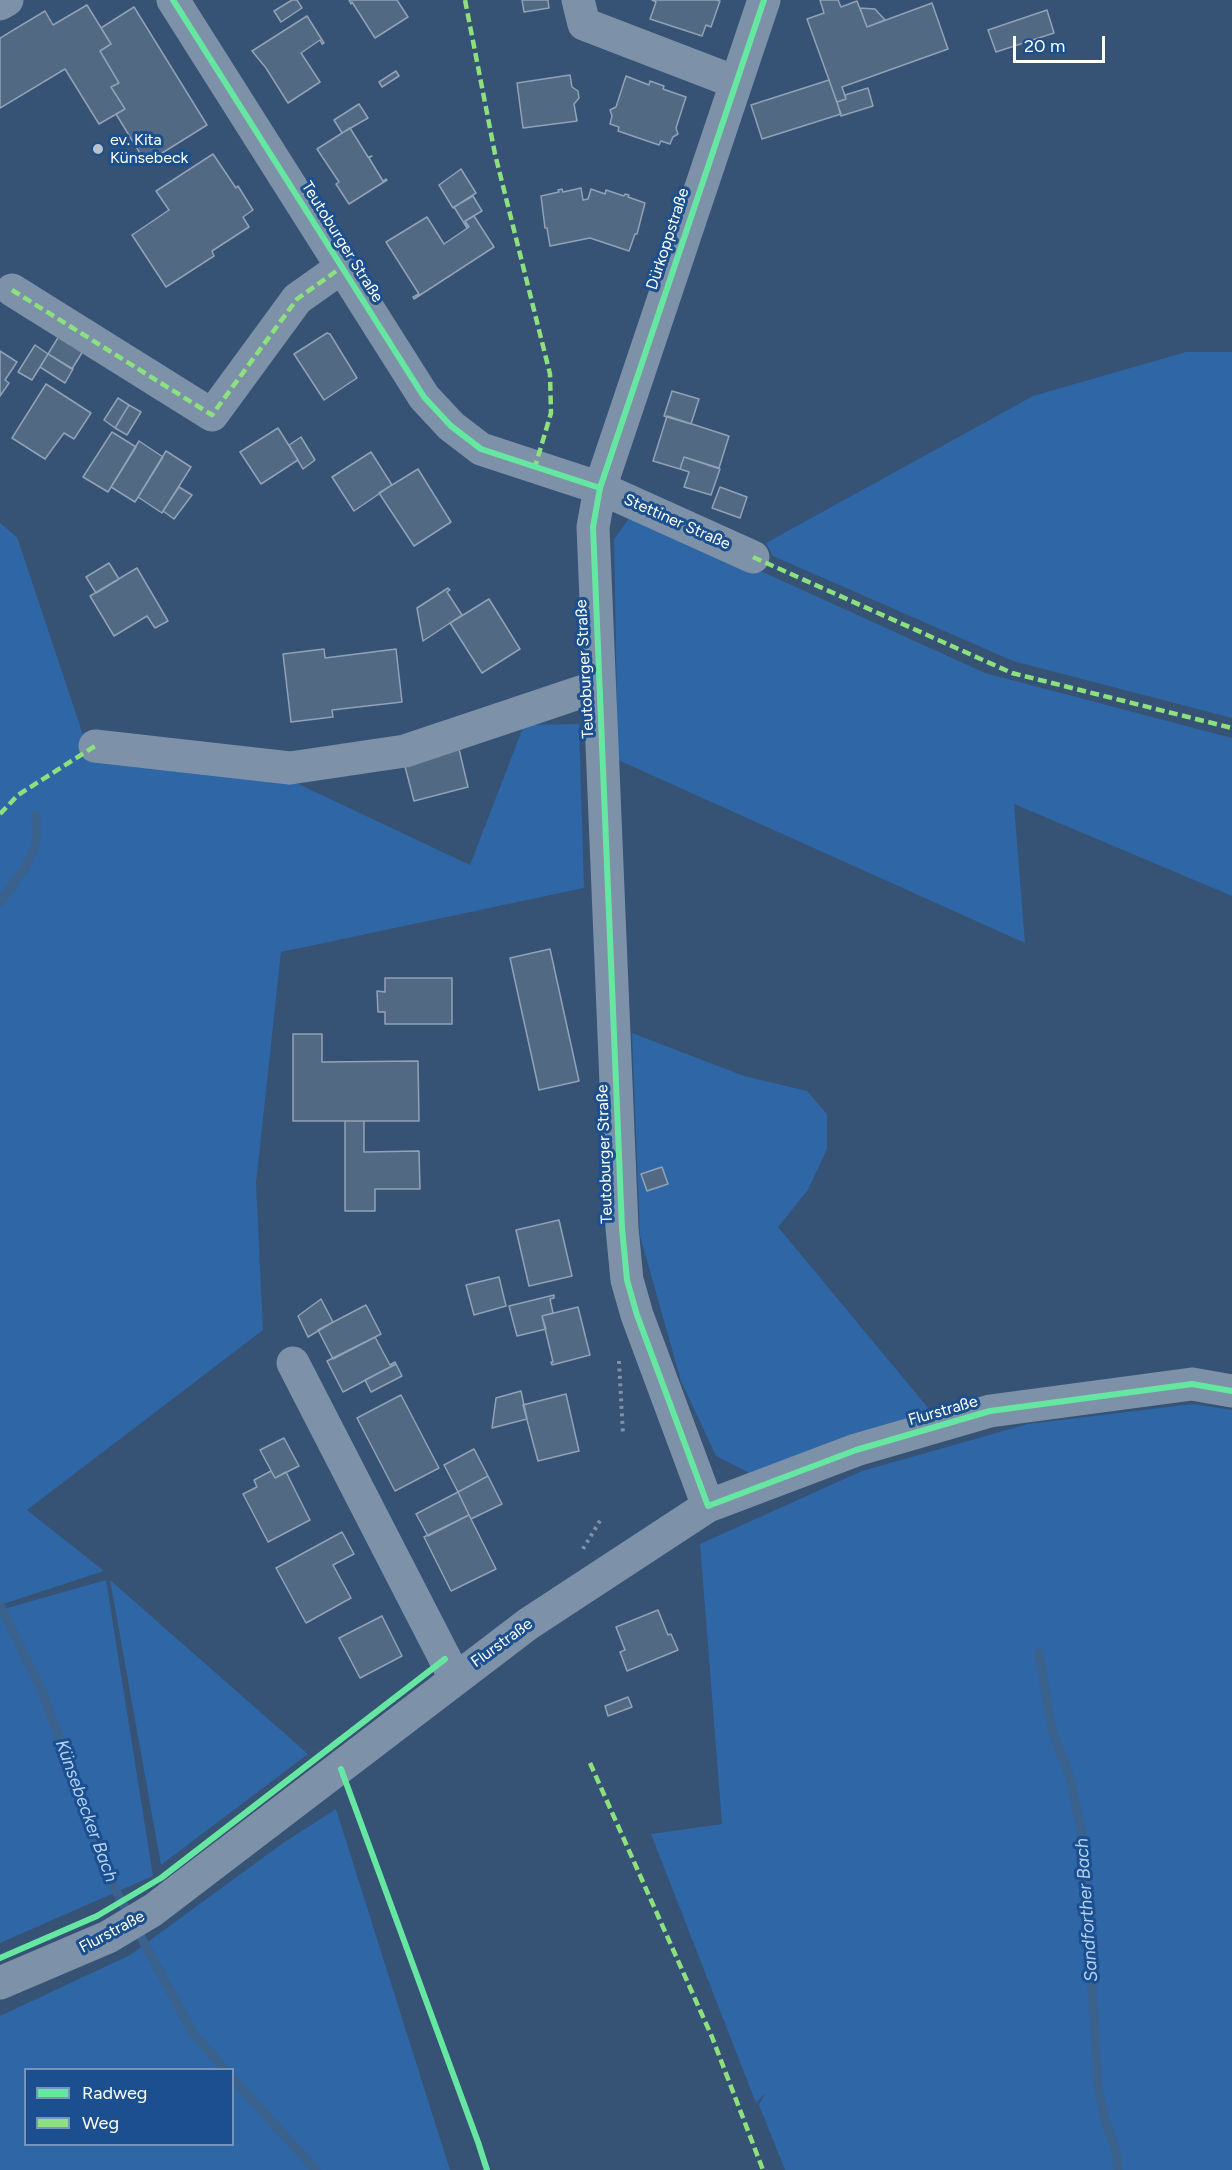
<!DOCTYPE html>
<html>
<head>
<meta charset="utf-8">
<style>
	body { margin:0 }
	#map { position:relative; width:1232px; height:2170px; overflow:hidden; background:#365274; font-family:Figtree,sans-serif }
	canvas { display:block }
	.legend { position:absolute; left:24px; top:2068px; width:210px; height:78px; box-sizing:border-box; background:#1b4f8f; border:2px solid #7695bc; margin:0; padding:8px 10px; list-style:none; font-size:18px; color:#fff }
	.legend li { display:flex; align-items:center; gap:12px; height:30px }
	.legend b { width:30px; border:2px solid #7695bc }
	.scale { position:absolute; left:1013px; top:36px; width:92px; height:27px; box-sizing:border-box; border:3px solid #fff; border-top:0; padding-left:8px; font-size:18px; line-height:21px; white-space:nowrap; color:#fff; -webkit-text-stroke:4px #1b4f8f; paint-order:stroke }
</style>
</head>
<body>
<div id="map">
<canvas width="1232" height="2170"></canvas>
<ul class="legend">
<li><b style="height:8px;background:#66e7a1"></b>Radweg</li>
<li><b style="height:8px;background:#8de07e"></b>Weg</li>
</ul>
<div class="scale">20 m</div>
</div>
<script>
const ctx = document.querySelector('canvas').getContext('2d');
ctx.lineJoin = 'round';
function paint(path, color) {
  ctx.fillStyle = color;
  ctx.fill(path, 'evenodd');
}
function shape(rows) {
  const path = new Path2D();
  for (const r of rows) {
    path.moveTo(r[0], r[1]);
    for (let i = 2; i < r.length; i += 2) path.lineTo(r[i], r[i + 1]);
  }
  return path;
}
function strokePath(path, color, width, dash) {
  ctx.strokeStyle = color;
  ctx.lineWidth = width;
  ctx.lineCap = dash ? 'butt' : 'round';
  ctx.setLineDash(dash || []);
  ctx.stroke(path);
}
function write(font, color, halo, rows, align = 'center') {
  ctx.font = font + ' Figtree,sans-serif';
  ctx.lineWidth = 6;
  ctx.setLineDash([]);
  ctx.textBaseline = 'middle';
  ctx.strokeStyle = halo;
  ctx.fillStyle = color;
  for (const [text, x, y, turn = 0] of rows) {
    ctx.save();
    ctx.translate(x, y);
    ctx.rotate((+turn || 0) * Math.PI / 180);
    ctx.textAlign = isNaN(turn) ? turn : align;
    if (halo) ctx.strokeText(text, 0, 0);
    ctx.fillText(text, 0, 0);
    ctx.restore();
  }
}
paint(shape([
	[1186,352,1232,352,1232,718,1013,661,773,556,766,543,1033,396],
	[633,513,985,673,1232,738,1232,896,1014,804,1025,943,618,760,614,539],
	[0,523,17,537,90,756,292,781,470,865,524,725,579,724,584,888,281,952,256,1183,263,1330,27,1510,104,1571,0,1605],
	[632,1033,744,1076,807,1091,827,1114,827,1149,808,1190,778,1227,929,1409,755,1476,716,1456,681,1381,640,1236],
	[1193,1404,1232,1410,1232,2170,785,2170,759,2105,765,2093,756,2103,651,1834,722,1824,700,1544,862,1471,1028,1424],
	[106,1580,153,1876,0,1943,0,1610],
	[110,1580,308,1754,161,1865],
	[336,1809,450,2170,0,2170,0,2016,130,1955,283,1843],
	[26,2070,232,2070,232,2144,26,2144]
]), '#2f66a5');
strokePath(shape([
	[0,902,25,868,34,849,37,835,36,815],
	[0,1605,42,1691,116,1891,193,2033,225,2070],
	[1039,1653,1052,1730,1070,1777,1083,1838,1098,2086,1104,2117,1116,2151,1118,2170],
	[232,2078,316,2170]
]), '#3b618d', 9);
const building = shape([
	[292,0,297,0,302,8,281,22,274,11,292,0],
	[349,0,397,0,408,17,375,38,352,2,351,4,349,0],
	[522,0,548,0,549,8,524,12,522,0],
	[652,0,716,0,720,1,711,27,706,25,702,36,650,19,656,2,652,0],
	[820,0,838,0,841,7,857,1,867,27,932,3,948,49,842,87,846,99,837,102,807,19,824,13,820,0],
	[87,5,111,44,100,51,119,83,111,87,125,109,99,124,65,69,0,108,0,38,45,11,53,25,87,5],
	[134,7,207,125,146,163,116,114,125,109,111,87,119,83,100,51,111,44,101,28,134,7],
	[860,8,875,9,885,20,867,27,860,8],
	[1047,10,1054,33,996,52,988,30,1047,10],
	[307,16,324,43,322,44,320,40,301,53,320,82,288,103,266,68,252,51,307,16],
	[396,71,399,76,382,87,379,82,396,71],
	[570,75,572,87,578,91,579,98,574,104,577,121,523,128,517,83,570,75],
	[626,76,649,85,650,81,664,86,663,89,686,97,676,128,678,134,673,137,670,144,661,141,659,145,618,131,619,127,610,124,612,116,610,110,616,107,626,76],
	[829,80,841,114,762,139,751,105,829,80],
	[868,88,873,106,841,116,837,102,846,99,845,95,868,88],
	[359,104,368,118,342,133,334,120,359,104],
	[350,128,368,157,372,156,369,158,383,181,386,179,387,180,349,204,336,184,339,182,317,149,350,128],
	[213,154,236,188,238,186,253,210,243,217,249,227,212,251,214,256,166,287,132,235,169,210,156,191,213,154],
	[461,169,476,193,453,208,439,185,461,169],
	[581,188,583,200,588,199,591,189,605,194,606,190,624,196,625,194,629,195,628,197,645,203,637,234,635,234,629,251,590,238,550,246,547,228,545,228,541,196,559,192,558,190,562,189,563,192,581,188],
	[473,196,482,211,465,221,467,228,454,207,473,196],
	[474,216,494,247,414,299,413,297,419,294,386,242,427,217,444,244,469,227,465,221,474,216],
	[327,333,330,334,357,378,324,400,294,354,327,333],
	[59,336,83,351,72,369,48,354,59,336],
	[35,345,48,354,32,380,18,372,35,345],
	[0,351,17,362,5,380,9,383,0,396,0,351],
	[48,354,73,369,65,383,40,367,48,354],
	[46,384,91,413,74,439,64,433,45,459,12,438,46,384],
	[672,391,699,399,691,424,664,416,672,391],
	[118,398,129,405,115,428,104,420,118,398],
	[129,405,141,412,127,435,115,428,129,405],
	[667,416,729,436,719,468,684,457,680,469,653,461,667,416],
	[278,428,298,460,261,484,240,452,278,428],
	[112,432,136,447,108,492,83,477,112,432],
	[301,437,315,460,303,469,289,445,301,437],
	[139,441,163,457,135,502,111,487,139,441],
	[166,451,191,467,162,513,138,497,166,451],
	[371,452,392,485,354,511,332,477,371,452],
	[684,457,720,469,711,495,684,487,689,472,680,469,684,457],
	[418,469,451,522,414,546,379,493,418,469],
	[179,487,192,495,174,519,163,511,179,487],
	[720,487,747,497,740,518,712,508,720,487],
	[109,563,119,579,96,593,86,577,109,563],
	[137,568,168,621,155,628,147,616,114,636,90,596,137,568],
	[448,588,450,590,447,592,462,615,423,641,417,608,448,588],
	[489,599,520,649,482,673,450,623,489,599],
	[324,649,325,658,396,649,402,702,332,710,333,717,291,722,283,654,324,649],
	[458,745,468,787,414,801,403,759,458,745],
	[550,949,579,1081,539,1090,510,958,550,949],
	[385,978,452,978,452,1024,385,1024,385,1012,378,1012,377,991,385,992,385,978],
	[293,1034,322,1034,322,1062,418,1061,419,1121,293,1121,293,1034],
	[345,1121,364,1121,364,1152,419,1151,420,1189,375,1189,375,1211,345,1211,345,1121],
	[662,1167,668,1184,647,1191,641,1174,662,1167],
	[559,1220,572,1276,529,1286,516,1230,559,1220],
	[499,1277,506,1306,474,1315,466,1285,499,1277],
	[554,1295,554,1298,550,1299,553,1313,542,1316,546,1329,517,1336,509,1306,554,1295],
	[321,1299,333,1322,308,1337,298,1316,321,1299],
	[366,1305,381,1334,333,1359,318,1330,366,1305],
	[578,1307,590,1355,552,1365,551,1362,553,1362,542,1316,578,1307],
	[375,1337,390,1365,395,1362,396,1364,343,1392,327,1361,375,1337],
	[396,1364,402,1376,371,1392,365,1380,396,1364],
	[521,1391,527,1419,492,1428,496,1398,521,1391],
	[566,1394,579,1451,538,1461,523,1405,566,1394],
	[401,1395,439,1468,395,1491,357,1418,401,1395],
	[284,1438,299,1466,275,1478,260,1450,284,1438],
	[474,1449,488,1476,458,1492,444,1465,474,1449],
	[271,1471,275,1478,286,1472,310,1520,268,1542,243,1494,257,1487,254,1480,271,1471],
	[488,1476,502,1504,471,1519,458,1492,488,1476],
	[458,1492,469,1515,428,1536,416,1514,458,1492],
	[469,1515,496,1569,451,1591,424,1537,469,1515],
	[342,1532,354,1554,333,1565,351,1598,306,1623,276,1568,342,1532],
	[658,1610,668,1635,671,1634,678,1650,627,1671,620,1652,625,1650,616,1627,658,1610],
	[382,1616,402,1656,360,1678,339,1638,382,1616],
	[628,1697,632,1707,608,1716,605,1706,628,1697]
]);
paint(building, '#526984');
strokePath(building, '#92a2b6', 1.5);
strokePath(shape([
	[619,1361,623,1435],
	[583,1549,601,1519]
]), '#7d92a8', 4, [3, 4.5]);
strokePath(shape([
	[173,0,424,397,451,426,481,449,600,488,753,557],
	[578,0,584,24,735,82],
	[0,4,7,0],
	[12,290,212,415,297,299,342,267],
	[95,746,290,768,405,751,599,686],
	[293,1363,455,1678],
	[708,1506,637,1315,627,1280,622,1228,593,527,600,488,764,0],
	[0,1983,108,1937,153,1910,528,1624,708,1506,856,1450,990,1411,1192,1384,1232,1391]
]), '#7d92a8', 33);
strokePath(shape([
	[465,0,495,154,550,374,551,413,535,467],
	[12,290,212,415,297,299,342,267],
	[753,557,1012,673,1232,728],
	[0,814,18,795,95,746],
	[590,1763,712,2037,763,2170]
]), '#8de07e', 4.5, [9, 4.5]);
strokePath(shape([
	[173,0,424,397,451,426,481,449,600,488],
	[764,0,600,488,593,527,622,1228,627,1280,637,1315,708,1506,856,1450,990,1411,1192,1384,1232,1391],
	[341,1769,478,2142,487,2170],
	[0,1958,97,1916,161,1878,445,1659]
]), '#66e7a1', 6);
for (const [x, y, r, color] of [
	[98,149,6,"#b9c2ce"]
]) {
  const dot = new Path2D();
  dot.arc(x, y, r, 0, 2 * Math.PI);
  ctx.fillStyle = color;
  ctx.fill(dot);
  strokePath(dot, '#1b4f8f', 2);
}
write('16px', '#fff', '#1b4f8f', [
	["ev. Kita",110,140],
	["Künsebeck",110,158]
], 'left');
write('16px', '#fff', '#1b4f8f', [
	["Dürkoppstraße",668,239,-72],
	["Teutoburger Straße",342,242,58],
	["Stettiner Straße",677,522,24],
	["Teutoburger Straße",585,669,-93],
	["Teutoburger Straße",605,1154,-92],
	["Flurstraße",943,1411,-16],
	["Flurstraße",502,1643,-36],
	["Flurstraße",112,1932,-28]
]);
write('italic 18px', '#b5d3f5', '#1b4f8f', [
	["Künsebecker Bach",86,1811,70],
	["Sandforther Bach",1087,1910,-94]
]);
</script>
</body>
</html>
